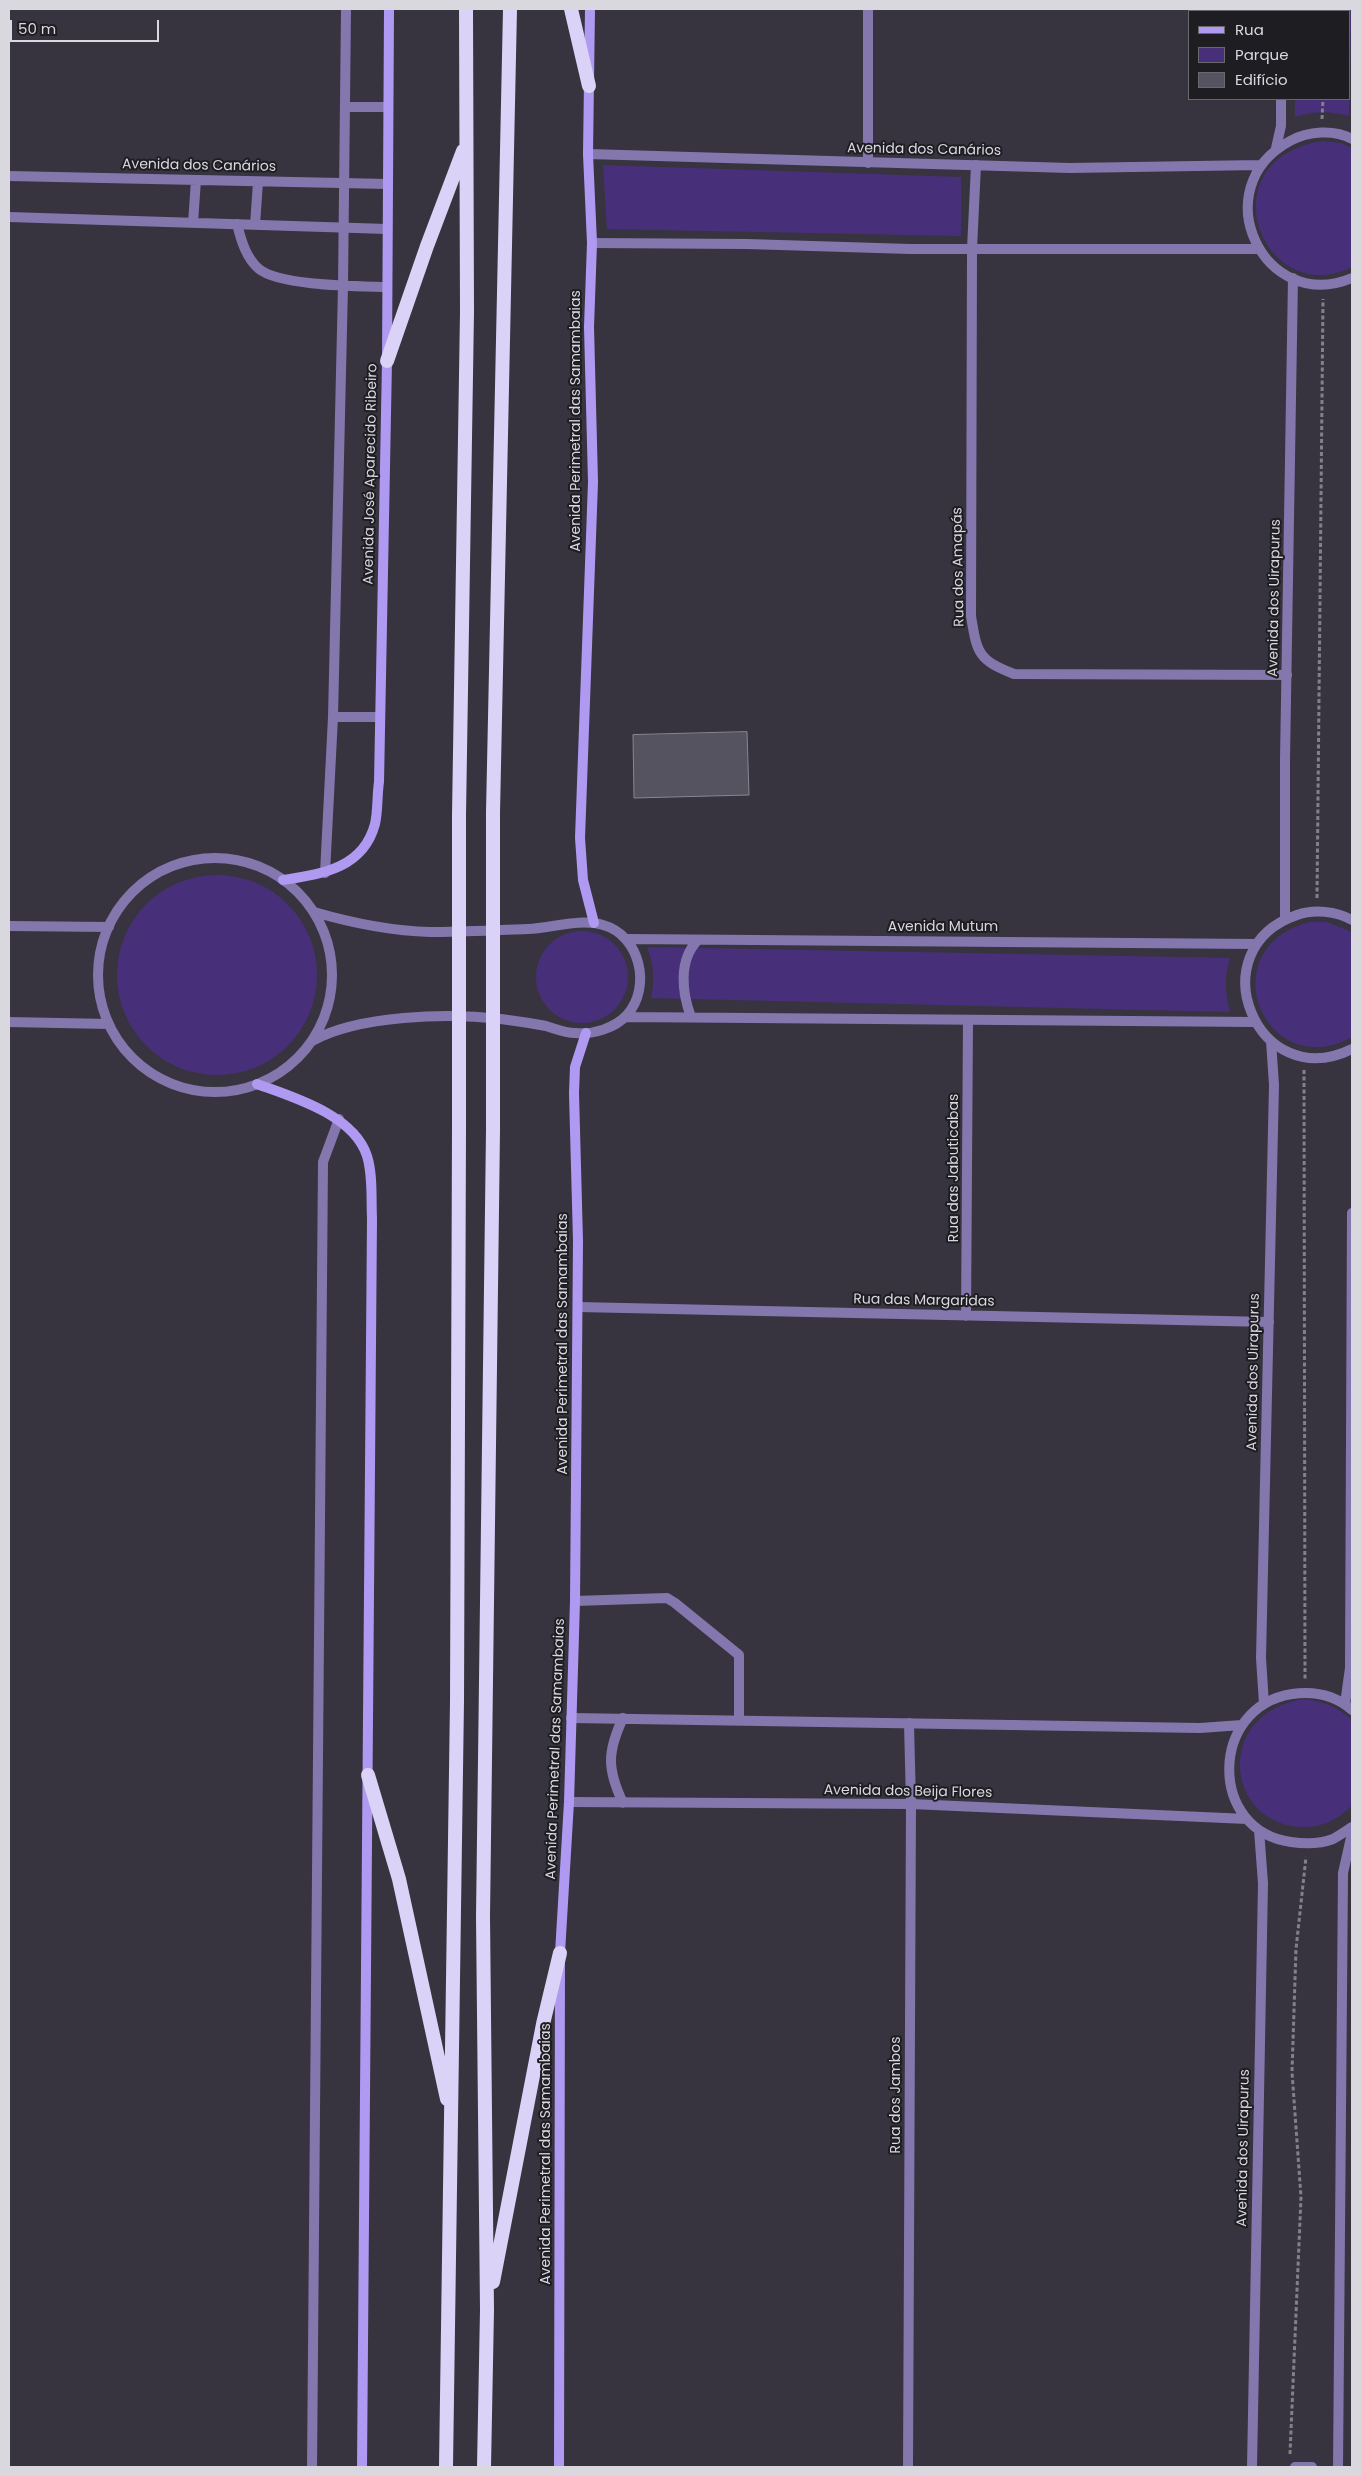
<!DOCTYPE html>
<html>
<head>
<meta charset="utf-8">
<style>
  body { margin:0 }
  #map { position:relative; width:1361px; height:2476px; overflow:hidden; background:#373440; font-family:Poppins,sans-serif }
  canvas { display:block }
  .frame { position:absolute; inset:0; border:10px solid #d9d8df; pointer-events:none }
  .legend { position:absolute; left:1188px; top:10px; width:162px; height:90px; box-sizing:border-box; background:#1e1d22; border:1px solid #69686e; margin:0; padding:6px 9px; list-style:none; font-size:15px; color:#d9d8df }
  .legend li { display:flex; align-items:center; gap:10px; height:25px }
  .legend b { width:25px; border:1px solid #69686e }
  .scale { position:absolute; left:10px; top:20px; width:149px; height:22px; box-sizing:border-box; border:2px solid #d9d8df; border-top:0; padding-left:6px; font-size:15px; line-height:18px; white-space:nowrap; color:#d9d8df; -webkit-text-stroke:4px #1e1d22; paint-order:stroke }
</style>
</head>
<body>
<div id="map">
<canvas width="1361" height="2476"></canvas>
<div class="frame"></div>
<ul class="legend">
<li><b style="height:6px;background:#b09af1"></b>Rua</li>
<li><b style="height:14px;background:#482f7a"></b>Parque</li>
<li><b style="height:14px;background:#55535f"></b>Edifício</li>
</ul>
<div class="scale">50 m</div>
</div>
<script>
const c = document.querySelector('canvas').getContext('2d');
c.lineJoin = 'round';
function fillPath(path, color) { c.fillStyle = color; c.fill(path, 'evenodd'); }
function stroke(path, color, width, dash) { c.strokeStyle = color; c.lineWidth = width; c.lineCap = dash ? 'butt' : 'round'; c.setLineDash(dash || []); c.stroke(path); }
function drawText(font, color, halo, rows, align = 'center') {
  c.font = font + ' Poppins,sans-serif'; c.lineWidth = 4; c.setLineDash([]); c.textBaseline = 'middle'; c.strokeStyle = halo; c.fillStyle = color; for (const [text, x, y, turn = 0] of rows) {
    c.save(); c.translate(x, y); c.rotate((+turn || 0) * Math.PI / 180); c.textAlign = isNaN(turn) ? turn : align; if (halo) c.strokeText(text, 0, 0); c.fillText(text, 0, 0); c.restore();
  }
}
fillPath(new Path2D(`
  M1297 9H1351L1350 76V11H1297Z
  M1295 99H1349V116C1329 111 1315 111 1295 117Z
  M1322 141 1341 143 1352 148V267C1263 311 1204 160 1322 141Z
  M603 165 961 177V236L607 229Z
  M117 975a100 100 0 1 1 200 0a100 100 0 1 1-200 0Z
  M1310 922H1327L1352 932V1037C1265 1085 1208 948 1310 922Z
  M536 977a46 46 0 1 1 92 0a46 46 0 1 1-92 0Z
  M647 947 1230 958C1224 978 1225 992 1230 1012L651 998C655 979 654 966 647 947Z
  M1305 1699C1324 1702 1338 1707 1352 1720V1805C1340 1818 1324 1827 1305 1827 1225 1827 1212 1712 1305 1699Z`), '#482f7a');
const building = new Path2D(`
  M747 732 749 795 634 798 633 735Z`);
fillPath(building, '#55535f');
stroke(building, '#898694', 1);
stroke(new Path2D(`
  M1327 11V9
  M1322 119 1323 99
  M1317 898 1323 299
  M1304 1070 1305 1679
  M1290 2454 1301 2197 1292 2072 1296 1949 1306 1857`), '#83808a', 3, [4, 2.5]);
stroke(new Path2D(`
  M345 107H388
  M237 224C241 240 246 258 259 269 280 286 358 286 386 287
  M333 717H380
  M325 873 333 717 343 286 346 9
  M575 1601 667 1598 675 1603 739 1655V1720`), '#8477ae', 10);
stroke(new Path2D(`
  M868 163V9
  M976 165 972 249 971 616C977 653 978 660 1014 674L1287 675
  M578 1307 1269 1322
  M966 1316 968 1020
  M312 2467 323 1162 339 1119
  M908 2467 911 1804 909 1723`), '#8477ae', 10);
stroke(new Path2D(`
  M1282 11V9
  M1352 139C1334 129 1308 131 1290 141 1203 188 1264 315 1352 278
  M1276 148 1281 126V99
  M588 154 1070 168 1260 165
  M9 176 388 184
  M9 217 387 229
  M193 223 196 180
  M255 225 258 182
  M592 243 747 244 910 249H1258
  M98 975a117 117 0 1 1 234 0a117 117 0 1 1-234 0Z
  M1285 919V759L1293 278
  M1352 920C1336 911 1314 909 1297 915 1197 949 1257 1096 1352 1049
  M9 926 109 927
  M628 939 1257 944
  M626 1017 1254 1022
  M691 1017C682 993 678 960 698 940
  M9 1022 109 1024
  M312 1041C359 1015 447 1013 501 1019 516 1021 531 1023 546 1026 556 1029 565 1033 575 1033 593 1035 615 1028 627 1015 652 987 640 935 603 925 581 918 551 928 528 929 496 930 462 932 430 932 391 931 352 923 314 912
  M1264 1704 1261 1658 1274 1085 1271 1041
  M1345 1704 1350 1668 1352 1213
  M1352 1710C1335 1695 1313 1691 1292 1694 1209 1707 1208 1831 1291 1842 1305 1844 1320 1844 1333 1839 1339 1836 1346 1831 1352 1827
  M571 1718 1200 1728 1242 1725
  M569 1802 911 1804 1247 1819
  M623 1803C607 1769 607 1752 623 1718
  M1252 2467 1263 1883 1259 1830
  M1295 2467H1312
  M1338 2467 1343 1873 1352 1833`), '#8477ae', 10);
stroke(new Path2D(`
  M590 9 588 154 592 243 589 327 593 482 580 838 583 880 594 923
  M283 880C321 874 363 869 375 824 378 811 377 795 379 782L387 361 389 9
  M257 1084C293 1097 354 1115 367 1156 373 1175 371 1198 372 1218L362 2467
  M559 2467 560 1953 569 1802 575 1601 578 1241 574 1093 575 1067 586 1033`), '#b09af1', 10);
stroke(new Path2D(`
  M571 9 589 86
  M387 361 427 246 463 151
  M493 812 510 9
  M459 815 467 312 466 9
  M368 1775 399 1879 447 2099
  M493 2282 543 2024 560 1953
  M446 2467 457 1701 459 1128
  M484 2467 487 2310 483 1916 493 1130`), '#dbd3f7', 14);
stroke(new Path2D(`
  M493 812V1130
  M459 1128V815`), '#dbd3f7', 14);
drawText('14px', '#d9d8df', '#1e1d22', [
  ["Avenida dos Canários",924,150,1],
  ["Avenida dos Canários",199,166,1],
  ["Avenida Perimetral das Samambaias",576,421,-90],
  ["Avenida José Aparecido Ribeiro",371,474,-89],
  ["Rua dos Amapás",959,567,-91],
  ["Avenida dos Uirapurus",1275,598,-89],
  ["Avenida Mutum",943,927],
  ["Rua das Jabuticabas",954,1168,-90],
  ["Rua das Margaridas",924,1301,1],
  ["Avenida Perimetral das Samambaias",563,1344,-90],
  ["Avenida dos Uirapurus",1254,1372,-89],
  ["Avenida Perimetral das Samambaias",556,1749,-88],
  ["Avenida dos Beija Flores",908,1792,1],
  ["Rua dos Jambos",896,2095,-90],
  ["Avenida dos Uirapurus",1244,2148,-89],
  ["Avenida Perimetral das Samambaias",546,2154,-90]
]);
</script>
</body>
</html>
